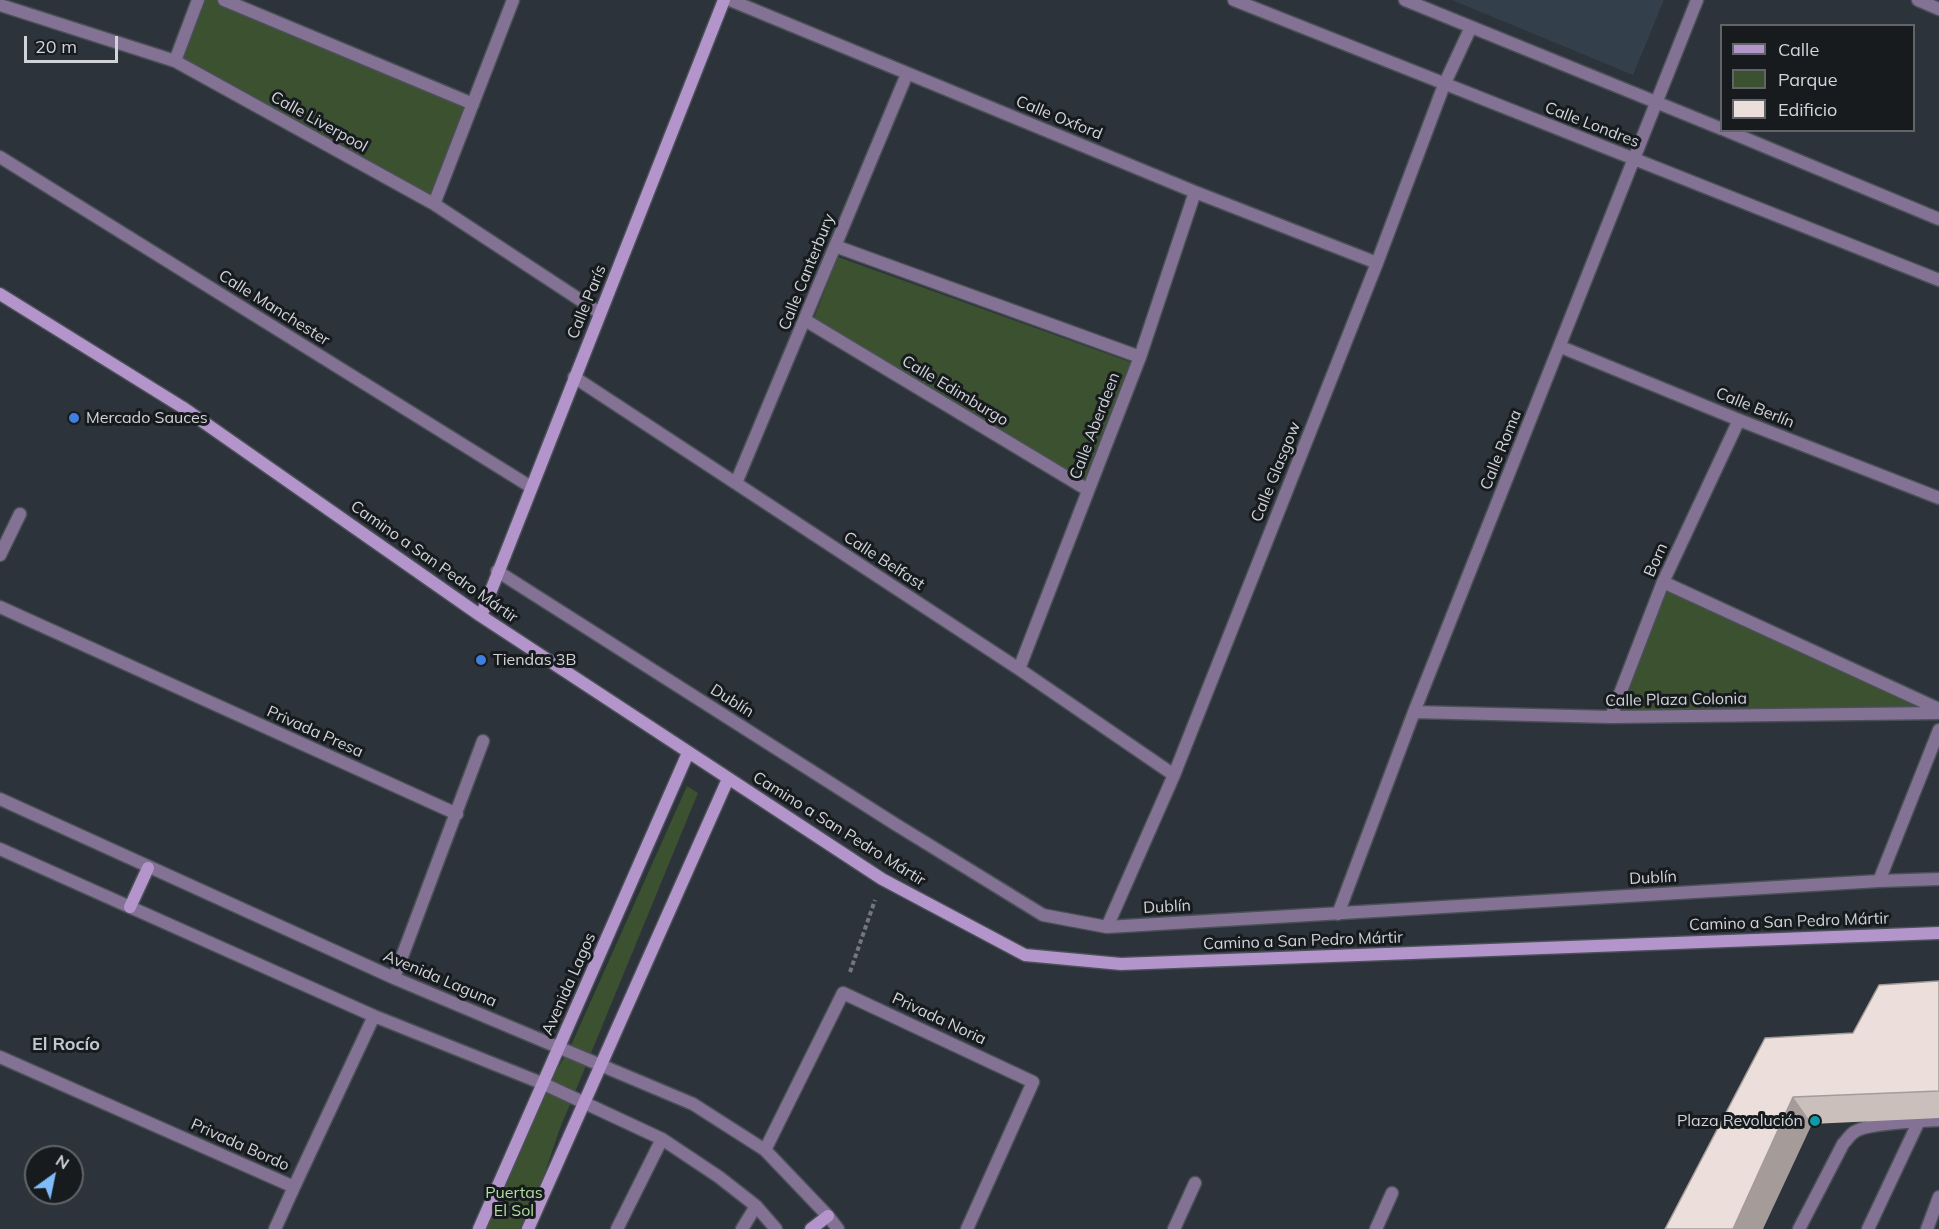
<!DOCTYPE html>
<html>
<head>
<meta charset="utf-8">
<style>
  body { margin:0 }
  #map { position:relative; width:1939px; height:1229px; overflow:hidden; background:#2c333a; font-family:Mulish,sans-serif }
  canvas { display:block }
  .legend { position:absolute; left:1720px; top:24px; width:195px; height:108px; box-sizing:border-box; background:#171b1e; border:2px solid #616569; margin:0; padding:8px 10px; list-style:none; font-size:18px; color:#d0d4d9 }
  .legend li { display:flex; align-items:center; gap:12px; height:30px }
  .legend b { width:30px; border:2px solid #616569 }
  .north { position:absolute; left:24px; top:1145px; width:60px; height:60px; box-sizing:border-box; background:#171b1e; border:2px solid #616569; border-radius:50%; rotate:33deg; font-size:16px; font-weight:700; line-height:24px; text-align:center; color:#d0d4d9 }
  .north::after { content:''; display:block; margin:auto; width:21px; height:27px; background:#7fbdfa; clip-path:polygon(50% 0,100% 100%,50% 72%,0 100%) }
  .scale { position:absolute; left:24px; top:36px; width:94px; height:27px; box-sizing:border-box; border:3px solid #d0d4d9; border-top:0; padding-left:8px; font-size:18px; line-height:21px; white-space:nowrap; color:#d0d4d9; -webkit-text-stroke:4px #171b1e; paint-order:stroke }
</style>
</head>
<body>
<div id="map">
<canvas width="1939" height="1229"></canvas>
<ul class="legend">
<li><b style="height:8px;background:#b394cb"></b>Calle</li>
<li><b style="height:16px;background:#3b5130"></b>Parque</li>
<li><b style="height:16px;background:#ecdedb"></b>Edificio</li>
</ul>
<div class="north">N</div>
<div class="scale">20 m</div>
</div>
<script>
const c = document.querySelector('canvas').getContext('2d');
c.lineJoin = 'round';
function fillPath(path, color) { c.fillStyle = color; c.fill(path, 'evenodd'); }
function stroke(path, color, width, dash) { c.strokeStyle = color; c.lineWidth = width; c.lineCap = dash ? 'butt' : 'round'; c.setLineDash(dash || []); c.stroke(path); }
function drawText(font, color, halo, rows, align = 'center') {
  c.font = font + ' Mulish,sans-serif'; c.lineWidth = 6; c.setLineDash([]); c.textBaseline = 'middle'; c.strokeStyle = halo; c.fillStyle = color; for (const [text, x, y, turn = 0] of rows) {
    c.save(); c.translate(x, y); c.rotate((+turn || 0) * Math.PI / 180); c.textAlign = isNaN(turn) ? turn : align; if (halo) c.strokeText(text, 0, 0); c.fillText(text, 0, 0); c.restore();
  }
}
fillPath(new Path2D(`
  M1452 0H1664L1633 75Z`), '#333f4a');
fillPath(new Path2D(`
  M198 0H224L473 104 434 204 175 61Z
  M838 257 1133 363 1085 482 814 318Z
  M1663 582 1939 709 1611 717Z
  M687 786 698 793 559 1131 526 1229H480L531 1112 569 1050Z`), '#3b5130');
const lane = new Path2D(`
  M1799 1229 1843 1144C1846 1141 1849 1136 1853 1133 1864 1123 1922 1121 1939 1120
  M1868 1229 1919 1121
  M1927 1229 1939 1197`);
const street = new Path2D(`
  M224 0 473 104
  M730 0 1195 192 1377 263
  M1234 0 1939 280
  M1405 0 1722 129
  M1918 0 1939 9
  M0 5 175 61 434 204 600 313
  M175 61 198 0
  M1725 130 1939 219
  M0 157 531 487
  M434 204 513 0
  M835 246 1140 357
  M805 320 1088 490
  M1561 347 1739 420 1939 498
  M574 377 1019 669 1174 775
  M736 483 907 74
  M0 555 20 514
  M497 571 895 824 1043 915 1107 927 1879 881 1939 879
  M1663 582 1939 709
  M0 607 457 814
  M1019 669 1140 357 1195 192
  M1414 712 1611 717 1939 713
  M1611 717 1663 582 1739 420
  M0 799 394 978 693 1104 765 1150 828 1216 838 1229
  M0 849 374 1016 544 1084 662 1139 719 1177 756 1206 776 1229
  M1879 881 1939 730
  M1338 914 1414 712 1697 0
  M1107 927 1174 775 1377 263 1444 85 1471 27
  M394 978 483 741
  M0 1057 294 1187 374 1016
  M765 1150 843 993 1033 1082 967 1229
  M275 1229 294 1187
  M617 1229 662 1139
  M742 1229 756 1206
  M1174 1229 1195 1183
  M1376 1229 1392 1193`);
const secondary = new Path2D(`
  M0 294 182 407 481 616 882 879 1025 955 1121 964 1939 933
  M481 616 724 0
  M130 907 148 868
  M479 1229 688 753
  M528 1229 728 779
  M811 1229 828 1216`);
stroke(lane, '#4a5057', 15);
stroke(street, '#4a5057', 15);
stroke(secondary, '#4a5057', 15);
stroke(new Path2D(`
  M850 972 875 900`), '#73787f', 4, [4.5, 3]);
stroke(lane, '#847294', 12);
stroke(street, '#847294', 12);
stroke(secondary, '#b394cb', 12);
fillPath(new Path2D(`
  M1939 981V1118L1812 1124 1665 1229 1853 1033Z`), '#cbbfbc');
fillPath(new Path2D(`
  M1793 1097 1812 1124 1763 1229H1733Z`), '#a59b99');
const building = new Path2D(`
  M1939 981V1091L1793 1097 1733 1229H1665L1765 1038 1853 1033 1879 985Z`);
fillPath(building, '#ecdedb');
stroke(building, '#a59b99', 1.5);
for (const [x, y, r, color] of [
  [74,418,6,"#3f7fe0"],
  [481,660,6,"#3f7fe0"],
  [1815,1121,6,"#0f9aa8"]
]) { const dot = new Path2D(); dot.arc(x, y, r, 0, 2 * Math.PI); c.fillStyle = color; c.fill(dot); stroke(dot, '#171b1e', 2); }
drawText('16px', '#d0d4d9', '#171b1e', [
  ["Calle Oxford",1059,118,22],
  ["Calle Liverpool",319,122,29],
  ["Calle Londres",1592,125,21],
  ["Calle Canterbury",807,272,-68],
  ["Calle París",587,302,-68],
  ["Calle Manchester",274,308,32],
  ["Calle Edimburgo",955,391,31],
  ["Calle Berlín",1755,408,22],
  ["Calle Aberdeen",1095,426,-69],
  ["Calle Roma",1501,450,-68],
  ["Calle Glasgow",1276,472,-68],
  ["Born",1656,560,-66],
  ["Calle Belfast",884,561,33],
  ["Camino a San Pedro Mártir",434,562,35],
  ["Calle Plaza Colonia",1676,700,-1],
  ["Dublín",732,701,32],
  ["Privada Presa",315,732,24],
  ["Camino a San Pedro Mártir",839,829,32],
  ["Dublín",1653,878,-3],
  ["Dublín",1167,907,-3],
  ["Camino a San Pedro Mártir",1789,922,-2],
  ["Camino a San Pedro Mártir",1303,941,-2],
  ["Avenida Laguna",440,979,23],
  ["Avenida Lagos",569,984,-66],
  ["Privada Noria",939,1019,25],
  ["Privada Bordo",240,1145,24]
]);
drawText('16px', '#d0d4d9', '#171b1e', [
  ["Mercado Sauces",86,418],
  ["Tiendas 3B",493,660],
  ["Plaza Revolución",1803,1121,"right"]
], 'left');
drawText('16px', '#b3dd9f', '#171b1e', [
  ["Puertas",514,1193],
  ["El Sol",514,1211]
]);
drawText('bold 18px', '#c0c9d2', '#171b1e', [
  ["El Rocío",66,1045]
]);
</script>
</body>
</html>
